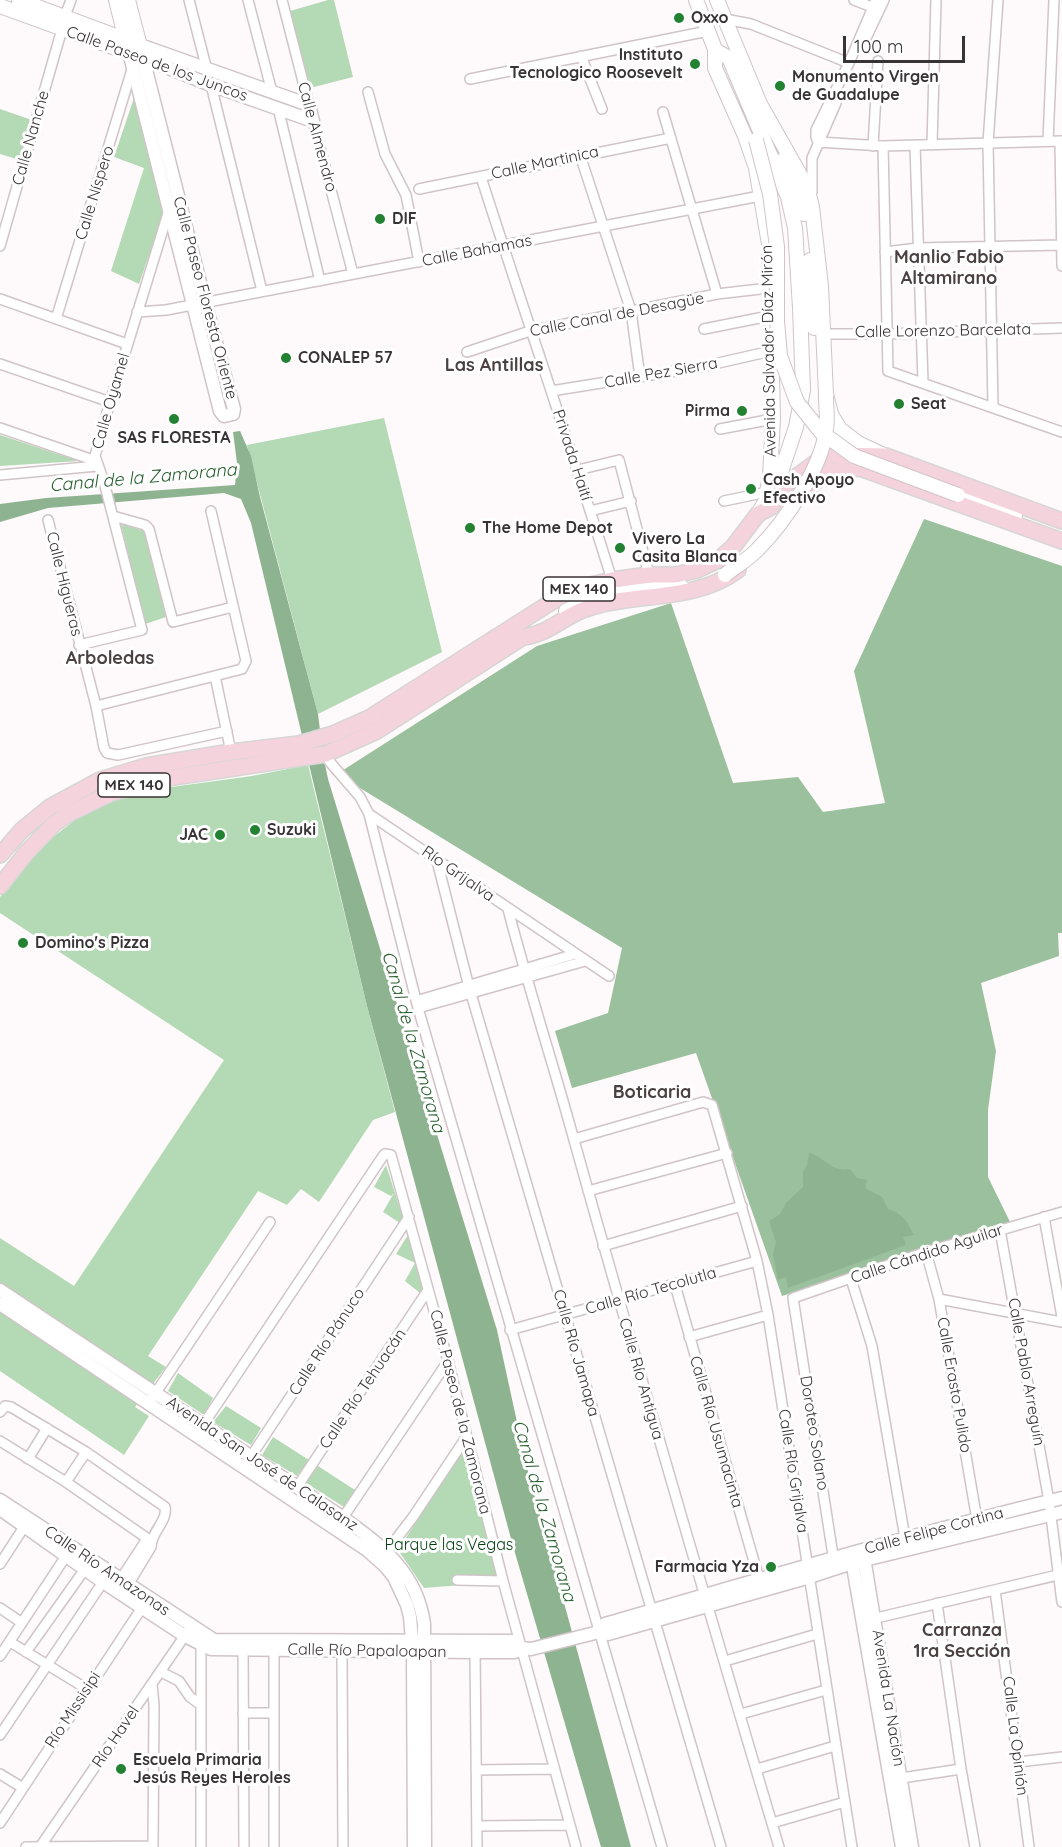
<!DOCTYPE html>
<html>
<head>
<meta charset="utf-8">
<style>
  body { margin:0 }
  #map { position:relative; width:1062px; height:1847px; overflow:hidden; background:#fef9fa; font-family:Quicksand,sans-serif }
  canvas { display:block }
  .scale { position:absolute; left:843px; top:36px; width:122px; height:27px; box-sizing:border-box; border:3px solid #383334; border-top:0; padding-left:8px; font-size:18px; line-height:21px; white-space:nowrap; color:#383334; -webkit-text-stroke:4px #fff; paint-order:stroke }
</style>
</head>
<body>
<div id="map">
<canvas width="1062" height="1847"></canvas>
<div class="scale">100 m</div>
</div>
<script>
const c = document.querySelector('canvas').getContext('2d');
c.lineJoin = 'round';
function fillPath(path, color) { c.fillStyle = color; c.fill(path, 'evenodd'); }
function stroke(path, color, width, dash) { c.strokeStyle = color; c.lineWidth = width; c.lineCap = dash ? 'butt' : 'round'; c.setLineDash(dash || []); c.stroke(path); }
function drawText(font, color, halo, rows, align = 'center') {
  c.font = font + ' Quicksand,sans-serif'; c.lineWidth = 6; c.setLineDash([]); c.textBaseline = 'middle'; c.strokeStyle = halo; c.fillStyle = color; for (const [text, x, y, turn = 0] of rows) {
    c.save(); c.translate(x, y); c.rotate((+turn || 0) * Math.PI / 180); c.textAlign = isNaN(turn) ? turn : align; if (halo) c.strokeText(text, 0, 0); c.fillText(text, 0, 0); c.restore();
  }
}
fillPath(new Path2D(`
  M328 0H334L353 77 310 88 290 11Z
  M136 92 165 209 139 284 111 271 144 168 114 157Z
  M0 109 32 120 20 160 0 154Z
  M384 418 442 652 318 714 247 445Z
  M0 435 79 461 0 466Z
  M121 524 148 532 166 617 145 624Z
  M308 765 367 1006 395 1112 373 1120 319 1202 301 1189 287 1205 258 1191 148 1356 166 1367 135 1407 149 1416 124 1455 0 1371V1238L74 1286 224 1060 0 913V897L39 848 80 816 135 792 252 776Z
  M386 1165 403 1218 400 1223 383 1212 394 1193 391 1196 374 1187Z
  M408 1235 424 1288 420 1293 405 1281 415 1263 396 1254Z
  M178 1373 213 1398 204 1415 168 1391Z
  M226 1406 261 1428 251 1445 213 1422Z
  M273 1437 309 1460 297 1476 262 1455Z
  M465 1446 501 1582 424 1588 398 1550Z
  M318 1466 355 1490 344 1507 306 1483Z`), '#b4d9b5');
fillPath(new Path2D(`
  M924 519 1062 566V933H1058L1059 956 981 983 996 1051 988 1110V1177L1012 1226 782 1296 696 1053 572 1088 555 1031 608 1013 622 948 337 774 537 646 671 603 733 783 798 777 823 812 885 803 854 671Z`), '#9bc09d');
fillPath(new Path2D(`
  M240 431 251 456 260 497 318 714 323 755 328 779 497 1330 527 1468 631 1847H601L513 1546 367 1006 251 523 241 499 224 493 48 508 0 522V504L46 498 235 485 237 463 233 432Z
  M809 1153C826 1157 829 1172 850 1169L857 1178 867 1180 865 1188 882 1197 888 1209C903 1214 907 1221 914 1235L903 1237 906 1245 788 1288 786 1277 778 1280 773 1254 776 1242 769 1221 780 1214 786 1203 803 1187V1172L807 1165Z`), '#8eb390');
const minor = new Path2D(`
  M189 0 207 70
  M248 0 272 92
  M282 0 309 105
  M854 0 877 9
  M876 0 849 63 816 130V137L818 142 883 146 1062 141
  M65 16 71 0
  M725 19 751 24 849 63
  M867 36 884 0
  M581 56 602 109
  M470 79 708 31
  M211 85 262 291
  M368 92 385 154 406 195 419 262
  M278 108 320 281
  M663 112 717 294
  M313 121 353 274
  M1048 141 1054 0
  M1060 141 1062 266
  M932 145 936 0
  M873 146 878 61
  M883 146 888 371 1062 432
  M915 146 923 382
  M580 155 631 311 640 377
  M481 177C524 311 570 445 612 580
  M419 189 671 138
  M812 192V158L836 103
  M0 246 62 29
  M885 252 918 248 1062 245
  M0 299 127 344
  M137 312 166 310 760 196
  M56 319 133 66
  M704 329 769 316
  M823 334H886L1062 328
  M467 352 530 331 717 294 769 288
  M0 364 110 402
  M551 391 701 367 771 351
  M993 407 988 143 998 0
  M0 428 96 461
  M720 429 773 419
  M578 470 619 460 649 575
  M0 475 97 466
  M724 501 767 492
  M590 511 631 501
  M113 516 145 525 149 529 173 622 233 607
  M48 520 96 706 104 748 107 753 118 755 227 731
  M79 645 142 630 104 482 95 456 110 402 169 210
  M215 676 231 752
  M96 706 242 669 246 661 211 511
  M326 754 329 761 360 797 369 814 609 976
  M369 814 418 1008 662 1847
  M436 857 469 987 721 1847
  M508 909C528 987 553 1063 574 1140 640 1376 709 1612 779 1847
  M416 1001 575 954
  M418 1008 585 961
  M574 1139 703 1102 712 1105 757 1261 768 1315 852 1847
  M588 1191 727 1153
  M1044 1217 1062 1317
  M1000 1230 1049 1501 1062 1602
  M603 1246 742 1206
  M926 1252 939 1299 977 1520
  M851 1279 872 1346 905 1538
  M675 1285 759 1579
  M939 1299 1062 1322
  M510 1330 757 1261
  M689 1337 768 1315
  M153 1397 270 1222
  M0 1412 5 1406 11 1407 86 1452 165 1507C168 1521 151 1532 151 1547L128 1585
  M203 1425 383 1156 385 1154 391 1155 448 1361 503 1581 576 1847
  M0 1441 66 1482 151 1541
  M28 1459 47 1428
  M244 1467 409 1217
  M66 1482 86 1452
  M297 1487 428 1290
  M336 1528 448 1361
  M387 1551 413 1517 467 1436
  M834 1562 793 1298 926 1252 1062 1212
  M0 1564 24 1527
  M120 1580 145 1542 151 1541
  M457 1580 503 1581
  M995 1590 1029 1847
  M937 1603 961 1769 975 1847
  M0 1608 22 1623
  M868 1620 1062 1574
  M10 1642 87 1689
  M243 1643 244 1847
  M342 1651 343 1847
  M26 1652 85 1569
  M475 1652 477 1847
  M0 1656 66 1556
  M725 1661 817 1634
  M161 1672 179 1681 190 1697 201 1705
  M152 1684 154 1705 153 1847
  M243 1713H274
  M741 1714 826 1690
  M0 1735 103 1582
  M1018 1762 1062 1757
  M757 1769 835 1746
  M476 1770 554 1769
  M0 1774 23 1788
  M895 1779 961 1769
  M0 1823 145 1603
  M772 1823 845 1802
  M477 1826 569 1825
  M26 1847 153 1846
  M40 1847 188 1631
  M201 1847V1645
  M274 1847V1644`);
const tertiary = new Path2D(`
  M140 45 309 105 313 121
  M129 52 220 411 224 416 233 414 234 409 205 302 143 58
  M143 58 211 85 313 121
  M0 1290 342 1517C382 1546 417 1572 424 1624L425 1847
  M0 1304 367 1550 385 1566 394 1577 407 1605 410 1617 413 1652 414 1847
  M0 1500 214 1640 514 1641 521 1648 531 1649 599 1632 608 1634 803 1579 852 1563 1062 1512
  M0 1509 103 1582 185 1636 211 1649 475 1652H515L521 1648
  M863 1552 912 1847
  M851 1555 902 1847
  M599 1632 605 1624C757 1580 908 1535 1062 1498`);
const secondary = new Path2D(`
  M19 0 140 45
  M116 0 127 44
  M128 0 141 50
  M696 0 718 57
  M717 0 760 104 807 187 812 207 821 286 826 394 831 414 840 429 858 443 886 456
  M0 6 143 58
  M715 50 729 58 788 197 795 228 800 308 803 390 796 427 779 478 758 514
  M715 50V68L745 136 756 168 769 244 773 419 770 476 767 492
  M783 160 801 202 804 214
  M810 260 814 328
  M958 495 1015 516
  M566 611C603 592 640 591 681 586`);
const primary = new Path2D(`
  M803 496C821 472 831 469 860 468L1062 541
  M0 855 22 830 50 807 100 780 146 766 231 752 299 744 333 734 369 718 561 596 587 586 612 580 649 575H676L697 570 718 560 733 547 758 514 771 507 785 485 818 461 834 455 886 456 1062 521
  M0 886 26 853 54 824 68 814 111 793 161 779 326 754 377 731 523 637C544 635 559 621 578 612 629 590 691 605 738 570`);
stroke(minor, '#d0c4c7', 12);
stroke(tertiary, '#d0c4c7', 15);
stroke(secondary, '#d0c4c7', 16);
stroke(primary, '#d7d6d6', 18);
stroke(minor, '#fff', 9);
stroke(tertiary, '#fff', 12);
stroke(secondary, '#fff', 14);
stroke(primary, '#f5d3dc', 15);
const secondaryBridge = new Path2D(`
  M756 140 770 194 777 247V321L780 356 797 402 821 432 854 456 958 495
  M725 575C736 566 749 559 758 549 784 523 823 466 826 429 828 418 826 407 826 396`);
stroke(secondaryBridge, '#d0c4c7', 16, []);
stroke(secondaryBridge, '#fff', 14);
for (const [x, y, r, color] of [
  [679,18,6,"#238132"],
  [695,64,6,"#238132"],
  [780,86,6,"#238132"],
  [380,219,6,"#238132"],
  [286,358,6,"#238132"],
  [899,404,6,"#238132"],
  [742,411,6,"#238132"],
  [174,419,6,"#238132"],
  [751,489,6,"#238132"],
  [470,528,6,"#238132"],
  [620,548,6,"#238132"],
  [255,830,6,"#238132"],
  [220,835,6,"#238132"],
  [23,943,6,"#238132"],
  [771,1567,6,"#238132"],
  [121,1769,6,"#238132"]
]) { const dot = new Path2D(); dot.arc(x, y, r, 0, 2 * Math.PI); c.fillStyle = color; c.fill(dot); stroke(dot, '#fff', 2); }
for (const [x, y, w] of [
  [579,589,72],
  [134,785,72]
]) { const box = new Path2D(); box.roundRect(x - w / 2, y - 12, w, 24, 4.5); c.fillStyle = '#fff'; c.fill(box); stroke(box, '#383334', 1.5); }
drawText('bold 15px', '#383334', null, [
  ["MEX 140",579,589],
  ["MEX 140",134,785]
]);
drawText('bold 16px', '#383334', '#fff', [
  ["Oxxo",691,18],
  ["Instituto",683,55,"right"],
  ["Tecnologico Roosevelt",683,73,"right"],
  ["Monumento Virgen",792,77],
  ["de Guadalupe",792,95],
  ["DIF",392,219],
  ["CONALEP 57",298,358],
  ["Seat",911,404],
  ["Pirma",730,411,"right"],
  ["SAS FLORESTA",174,438,"center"],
  ["Cash Apoyo",763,480],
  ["Efectivo",763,498],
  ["The Home Depot",482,528],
  ["Vivero La",632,539],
  ["Casita Blanca",632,557],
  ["Suzuki",267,830],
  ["JAC",208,835,"right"],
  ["Domino's Pizza",35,943],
  ["Farmacia Yza",759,1567,"right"],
  ["Escuela Primaria",133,1760],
  ["Jesús Reyes Heroles",133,1778]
], 'left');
drawText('16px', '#383334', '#fff', [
  ["Calle Paseo de los Juncos",157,64,20],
  ["Calle Almendro",317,137,75],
  ["Calle Nanche",31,138,-74],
  ["Calle Martinica",545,163,-12],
  ["Calle Níspero",95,193,-73],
  ["Calle Bahamas",477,251,-11],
  ["Calle Paseo Floresta Oriente",205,298,75],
  ["Calle Canal de Desagüe",617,315,-11],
  ["Calle Lorenzo Barcelata",943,331,-1],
  ["Avenida Salvador Díaz Mirón",769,351,-91],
  ["Calle Pez Sierra",661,373,-10],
  ["Calle Oyamel",111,401,-74],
  ["Privada Haití",572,455,72],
  ["Calle Higueras",64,584,76],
  ["Río Grijalva",458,874,35],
  ["Calle Cándido Aguilar",927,1254,-18],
  ["Calle Río Tecolutla",651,1291,-16],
  ["Calle Río Pánuco",327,1342,-57],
  ["Calle Río Jamapa",576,1353,74],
  ["Calle Pablo Arreguín",1026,1372,80],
  ["Calle Río Antigua",641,1379,74],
  ["Calle Erasto Pulido",954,1385,80],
  ["Calle Río Tehuacán",363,1389,-56],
  ["Calle Paseo de la Zamorana",460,1412,76],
  ["Calle Río Usumacinta",716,1432,74],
  ["Doroteo Solano",814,1433,81],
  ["Avenida San José de Calasanz",262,1464,34],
  ["Calle Río Grijalva",793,1471,81],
  ["Calle Felipe Cortina",934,1531,-15],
  ["Calle Río Amazonas",107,1571,34],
  ["Calle Río Papaloapan",367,1651,1],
  ["Avenida La Nación",888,1698,81],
  ["Río Missisipi",73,1710,-57],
  ["Calle La Opinión",1015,1736,83],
  ["Río Havel",116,1737,-56]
]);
drawText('16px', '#023d0e', '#fff', [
  ["Parque las Vegas",449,1545]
]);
drawText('bold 18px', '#4b4143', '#fff', [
  ["Manlio Fabio",949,258],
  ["Altamirano",949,279],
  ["Las Antillas",494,366],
  ["Arboledas",110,659],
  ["Boticaria",652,1093],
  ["Carranza",962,1631],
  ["1ra Sección",962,1652]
]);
drawText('italic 18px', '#295e2f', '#fff', [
  ["Canal de la Zamorana",143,478,-5],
  ["Canal de la Zamorana",413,1042,74],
  ["Canal de la Zamorana",544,1511,74]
]);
</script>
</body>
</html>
